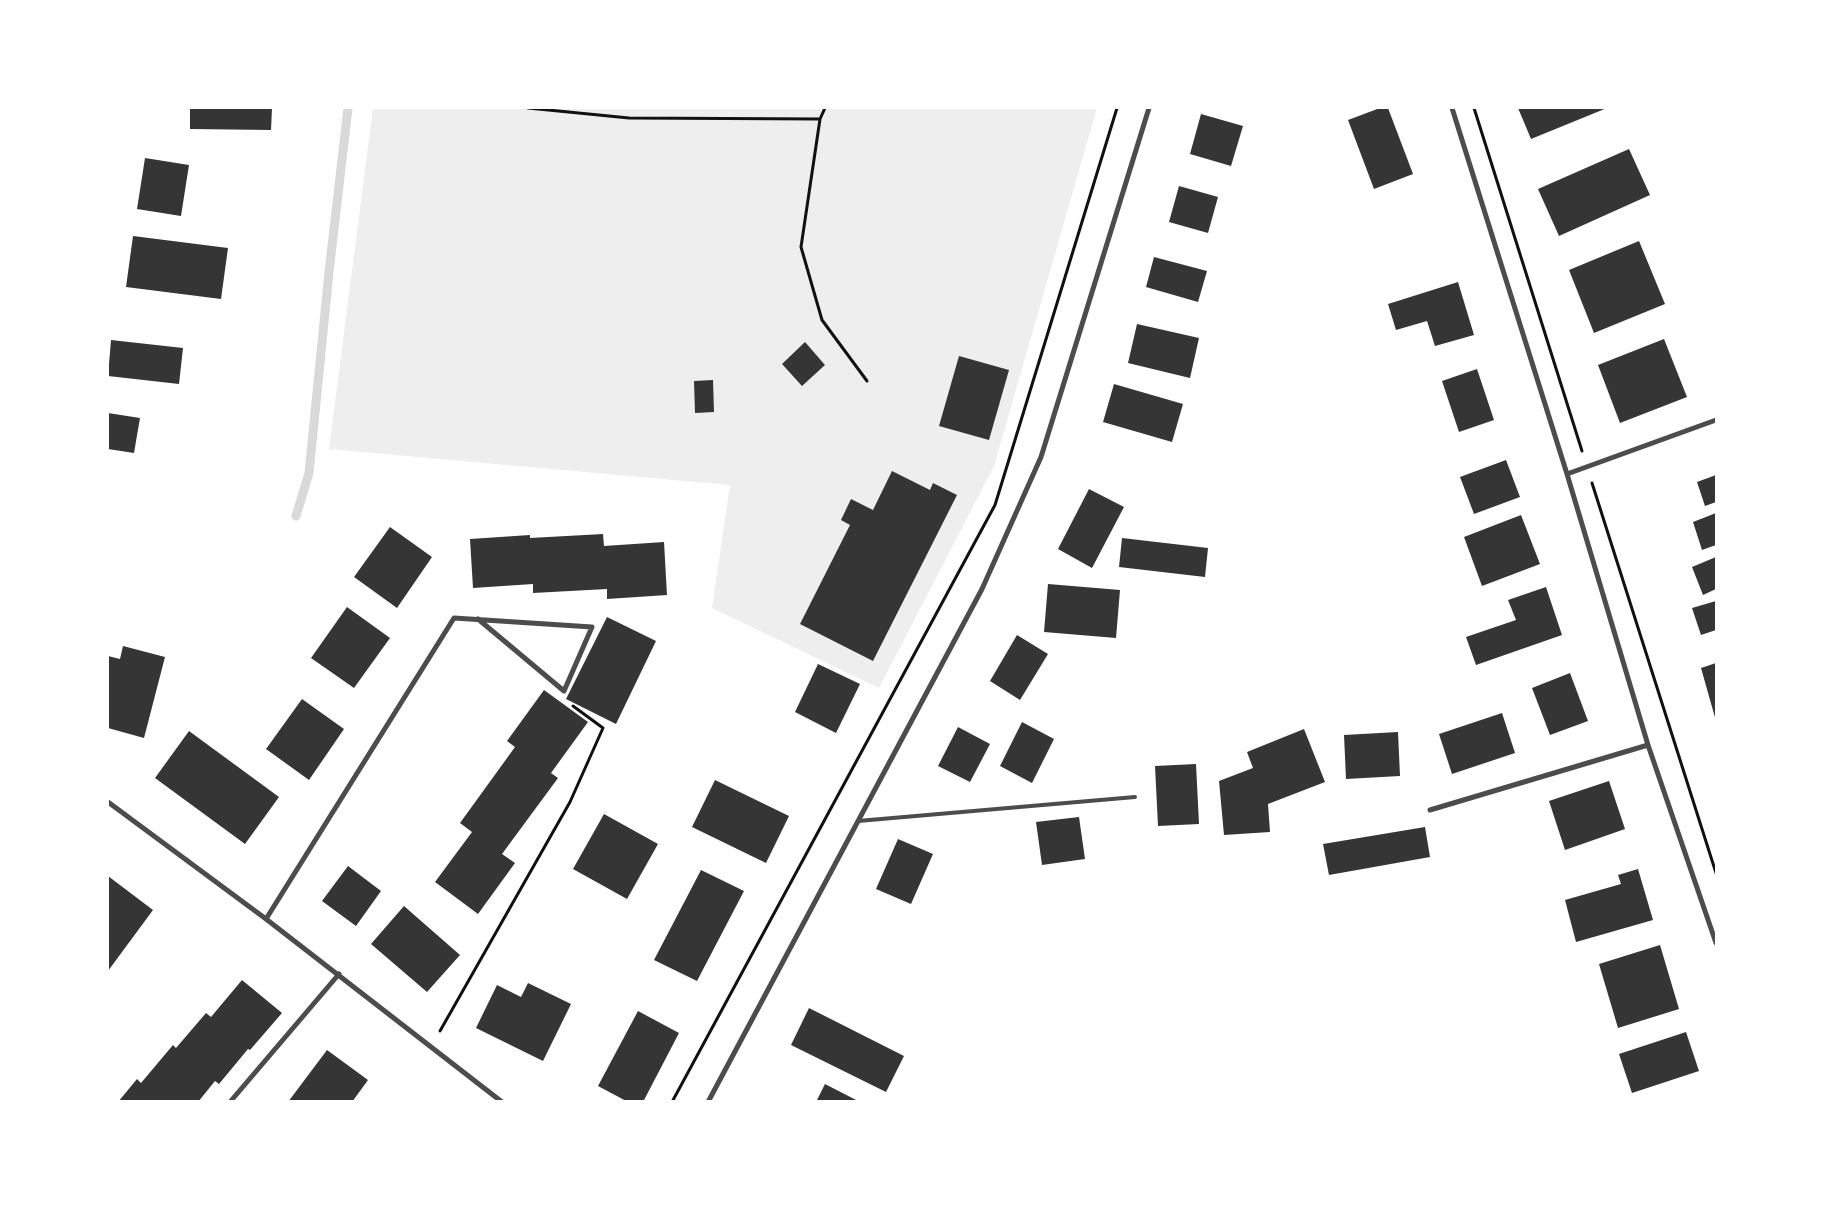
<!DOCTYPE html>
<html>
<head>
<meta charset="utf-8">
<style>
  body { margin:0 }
  #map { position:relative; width:1824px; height:1209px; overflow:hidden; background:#fff; font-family:"Open Sans",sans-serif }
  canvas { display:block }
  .frame { position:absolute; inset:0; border:109px solid #fff; pointer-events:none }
</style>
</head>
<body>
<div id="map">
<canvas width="1824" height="1209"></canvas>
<div class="frame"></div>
</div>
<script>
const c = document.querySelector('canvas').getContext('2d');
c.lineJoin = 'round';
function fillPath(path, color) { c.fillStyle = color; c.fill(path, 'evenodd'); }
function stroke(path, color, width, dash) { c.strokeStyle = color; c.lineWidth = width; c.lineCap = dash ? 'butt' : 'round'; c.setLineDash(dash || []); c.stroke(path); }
fillPath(new Path2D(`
  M373 108H1097L994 466 879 688 712 608 730 485 329 449Z`), '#eee');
stroke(new Path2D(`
  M296 516 309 473 329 272 348 108`), '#d9d9d9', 9);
fillPath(new Path2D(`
  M190 108H272L271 130 190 129Z
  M1380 108H1388L1413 174 1374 189 1348 120Z
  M1518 108H1607L1531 139Z
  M1201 114 1243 126 1231 166 1190 154Z
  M1629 149 1650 195 1559 236 1538 189Z
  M145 158 189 165 181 216 137 209Z
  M1179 186 1218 197 1208 233 1169 222Z
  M133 236 228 248 221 299 126 287Z
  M1639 241 1665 304 1594 333 1569 270Z
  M1154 257 1207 271 1198 302 1146 287Z
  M1458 282 1474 335 1435 346 1427 321 1396 330 1388 304Z
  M1137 324 1199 338 1190 378 1128 363Z
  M1664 339 1687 397 1620 423 1598 365Z
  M111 340 183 348 179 384 108 376Z
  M805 342 825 365 802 386 782 364Z
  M959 356 1009 370 989 440 939 426Z
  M1477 369 1494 420 1459 432 1442 381Z
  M713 380 714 412 695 413 694 381Z
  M1114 384 1183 404 1172 442 1103 422Z
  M108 413 140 418 134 453 108 449Z
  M1506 460 1520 497 1474 514 1460 477Z
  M892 471 930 490 933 483 957 495 873 661 800 624 850 525 841 520 851 499 873 510Z
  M1716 475V502L1705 506 1697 482Z
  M1089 489 1124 507 1092 568 1058 549Z
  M1716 513V545L1702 550 1693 522Z
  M1521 515 1540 564 1482 586 1464 537Z
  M390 527 432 557 397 608 354 577Z
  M603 534 604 546 664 542 667 595 607 599V589L533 593V584L473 588 470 539 530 535V538Z
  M1122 538 1208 548 1205 577 1119 567Z
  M1716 557V589L1703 595 1692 567Z
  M1048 584 1120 590 1116 638 1044 632Z
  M1546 587 1562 635 1476 665 1466 637 1516 620 1508 600Z
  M1716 601V630L1701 635 1692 608Z
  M347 607 390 638 354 688 311 658Z
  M607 617 656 641 616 724 566 699Z
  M1017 635 1048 654 1020 700 990 681Z
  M123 646 165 657 144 738 108 728V656L120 659Z
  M1716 663V721L1701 668Z
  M818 664 860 684 836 733 795 712Z
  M1570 673 1588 721 1550 735 1532 688Z
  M544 690 588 722 551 773 558 778 502 854 515 863 478 914 435 882 472 832 460 823 515 747 507 741Z
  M302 699 344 729 309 780 266 749Z
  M1502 713 1515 753 1452 774 1439 734Z
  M1022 722 1054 739 1032 783 1000 766Z
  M958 727 990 744 970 782 938 766Z
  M1304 729 1325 782 1268 804 1270 832 1224 835 1219 781 1253 768 1247 752Z
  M189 731 279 797 245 844 155 778Z
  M1398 732 1400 776 1346 779 1344 735Z
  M1196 764 1199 824 1158 826 1155 766Z
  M715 780 789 816 766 863 692 827Z
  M1609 781 1625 829 1565 850 1549 801Z
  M604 814 658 844 627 899 573 869Z
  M1079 817 1085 859 1042 865 1036 822Z
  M1425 827 1430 857 1329 875 1323 844Z
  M898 839 933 854 911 904 876 889Z
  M348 866 381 891 356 926 322 901Z
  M1638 869 1653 920 1576 942 1565 900 1621 884 1618 875Z
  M701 870 744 891 697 981 654 960Z
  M108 876 153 910 108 971Z
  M404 906 460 955 427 992 371 944Z
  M1660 945 1679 1009 1618 1028 1599 964Z
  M242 980 282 1013 250 1050 248 1049 219 1084 215 1081 198 1102H118L137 1079 141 1083 173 1045 176 1048 206 1013 211 1017Z
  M528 983 571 1004 543 1061 476 1028 497 985 521 997Z
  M809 1008 904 1056 886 1092 791 1045Z
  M638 1011 679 1033 643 1102H628L598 1086Z
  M1686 1032 1699 1071 1632 1093 1619 1054Z
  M327 1050 368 1080 352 1102H288Z
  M825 1084 860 1102H816Z`), '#353535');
stroke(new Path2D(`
  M528 108 629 118 820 119 825 108
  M1474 108 1582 451
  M820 119 801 247 822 320 867 381
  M1592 483 1716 873
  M440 1031 570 802 603 728 573 706
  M672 1102 995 505 1117 108`), '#111', 3);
stroke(new Path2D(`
  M858 821 1135 797`), '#4c4c4c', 4);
stroke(new Path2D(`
  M1452 108 1567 474 1648 745 1716 943
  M1567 474 1716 420
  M108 802 266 919 502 1102
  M1430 810 1648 745
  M266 919 454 618 592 627 564 691 478 619
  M230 1102 339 974
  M708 1102 982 589 1041 457 1149 108`), '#4c4c4c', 5);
</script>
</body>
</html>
